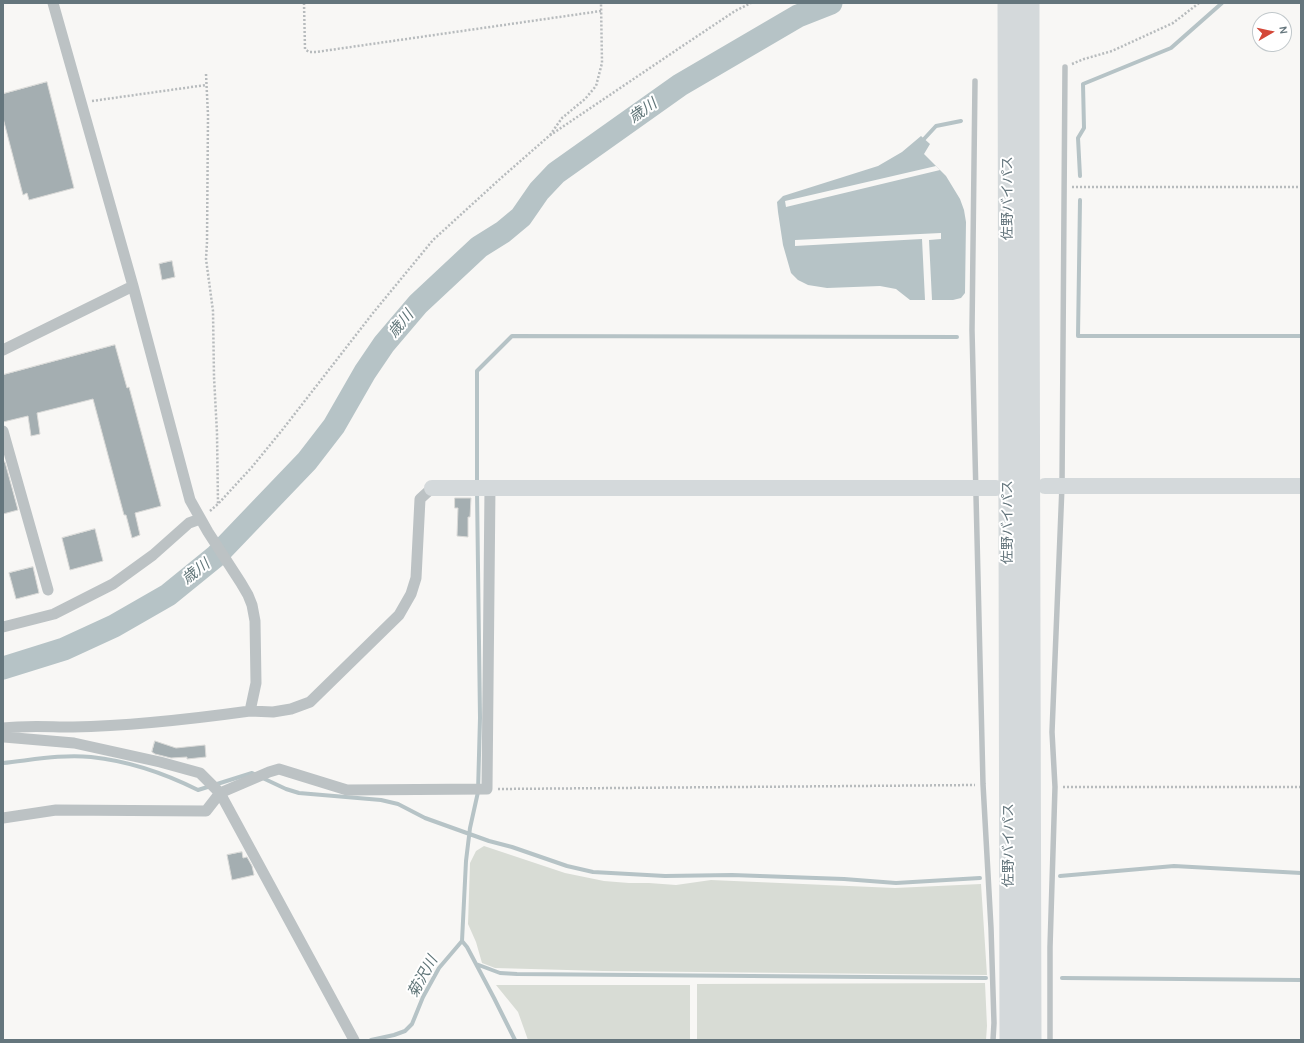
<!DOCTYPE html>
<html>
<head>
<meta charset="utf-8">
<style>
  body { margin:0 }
  #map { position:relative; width:1304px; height:1043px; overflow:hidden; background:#f8f7f5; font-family:Karla,sans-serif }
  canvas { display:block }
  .frame { position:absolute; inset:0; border:4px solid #65767d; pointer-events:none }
  .north { position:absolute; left:1252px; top:12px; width:40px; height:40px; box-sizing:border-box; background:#fff; border:1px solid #c1c8cb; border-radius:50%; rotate:81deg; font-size:11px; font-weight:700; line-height:16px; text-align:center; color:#65767d }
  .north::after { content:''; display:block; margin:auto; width:14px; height:18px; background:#d44839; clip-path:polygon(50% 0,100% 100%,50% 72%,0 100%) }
</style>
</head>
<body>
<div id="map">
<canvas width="1304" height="1043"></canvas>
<div class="frame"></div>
<div class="north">N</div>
</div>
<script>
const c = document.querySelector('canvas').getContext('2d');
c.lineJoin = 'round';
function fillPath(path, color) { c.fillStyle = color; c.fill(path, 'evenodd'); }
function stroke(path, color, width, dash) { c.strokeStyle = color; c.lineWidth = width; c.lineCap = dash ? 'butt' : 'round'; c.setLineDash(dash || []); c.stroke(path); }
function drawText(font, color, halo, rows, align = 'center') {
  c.font = font + ' Karla,"Noto Sans JP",sans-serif'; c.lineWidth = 4; c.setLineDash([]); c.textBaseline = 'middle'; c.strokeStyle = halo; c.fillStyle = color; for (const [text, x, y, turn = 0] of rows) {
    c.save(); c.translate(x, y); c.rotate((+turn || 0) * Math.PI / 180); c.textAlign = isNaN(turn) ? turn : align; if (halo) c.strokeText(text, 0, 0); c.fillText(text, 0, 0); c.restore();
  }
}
fillPath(new Path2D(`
  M484 846 565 873 604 881 629 883H649L676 885 711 880 895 888 981 884 987 975 603 971 495 968 482 963 476 942 468 924 470 863 476 851Z
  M985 983 987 1026 986 1040H697V984Z
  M496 985H690V1040H528L518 1012Z`), '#d8dcd5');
fillPath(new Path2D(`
  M921 136 930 144 924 154 946 176 960 199 964 210 966 222 965 293 961 298 953 300H910L896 289 880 286 827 288 808 285 798 280 791 273 783 245 778 212 777 202 783 196 878 166 902 152Z`), '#b6c3c6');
fillPath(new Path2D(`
  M936 166 940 170 786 207 785 201Z
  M941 233V239L929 240 932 300H925L922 239 795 246V240Z`), '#f8f7f5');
stroke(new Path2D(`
  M924 139 936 126 961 121
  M1080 176 1078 138 1084 128 1083 84 1171 48 1222 3
  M1080 200 1078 336H1301
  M477 484V371L512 336 957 337
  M3 763C32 760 62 754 91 757 129 761 164 773 198 790L252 773 286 789 299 793 381 800 398 804 425 818 489 841 512 847 567 866 593 872 665 876 732 875 844 879 896 883 980 878
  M1060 876 1174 866 1301 873
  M462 941 466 861 470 828 478 792 480 718 477 491
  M476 964 500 973 517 974 986 978
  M1062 978 1301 980
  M371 1040 394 1035 405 1031 412 1024 423 997 439 968 462 941 467 947 494 998 515 1040`), '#b6c3c6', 4);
stroke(new Path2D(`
  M3 668 64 649 114 626 168 595 216 556 307 461 334 426 365 372 384 344 418 304 479 247 503 232 521 217 539 191 556 173 680 85 798 16 831 3`), '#b6c3c6', 23);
const building = new Path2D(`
  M47 82 74 188 29 200 27 193 23 195 3 118V94Z
  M172 261 175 277 162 280 159 264Z
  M115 345 127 388 129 387 161 506 135 513 140 535 132 538 126 515H124L93 399 37 413 40 434 31 436 28 416 3 422V375Z
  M5 462 18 510 3 514V463Z
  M455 498H471L470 517H468V537L457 536 458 508H455Z
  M95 529 103 561 70 570 62 538Z
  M33 567 39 593 16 599 9 573Z
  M155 741 176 748 205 745 206 757 187 759V757L171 758 155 754 152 752Z
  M242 852 243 858 247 857 252 866 254 875 232 880 227 855Z`);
fillPath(building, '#a4aeb1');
stroke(building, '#d9d9d7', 1);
stroke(new Path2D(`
  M304 3 305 49 309 52H316L601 11
  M1072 64 1084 59 1112 51 1173 23 1199 3
  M206 74 208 115 207 242 206 259 213 311 214 377 217 433 218 504
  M92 101 206 85
  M550 135 562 118 585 99 596 86 602 63 601 3
  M1072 187H1301
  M210 511 218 504 252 467 283 429 373 313 433 240 501 178 549 136 681 47 735 11 751 3
  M1063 787H1301
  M498 789 975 785`), '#b7bbbd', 2.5, [2, 2]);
stroke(new Path2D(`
  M975 81 972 330 983 784 991 928 994 1023 993 1040
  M1050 1040V947L1055 787 1052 732 1062 486 1065 67`), '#bcc2c4', 5.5);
stroke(new Path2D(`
  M3 350 133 286 53 3
  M3 431 48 590
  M3 627 54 614 113 584 153 555 189 523 200 519
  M250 711 273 712 291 709 310 702 399 615 411 594 416 578 420 499 432 488
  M3 728C27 725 50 727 73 727 132 726 192 719 250 711L256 683 255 621 252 605 248 595 241 583 208 532 190 500 133 286
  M3 735 4 737 74 743 160 762 200 773 220 793 206 811 56 810 3 818
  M354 1040 220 793 269 772 279 769 347 790 487 789 490 487`), '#bcc2c4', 11);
stroke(new Path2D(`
  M1045 486H1301
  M432 488H996`), '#d4d9db', 16);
stroke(new Path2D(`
  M1008 3 1010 1040
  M1029 3V245L1031 1040`), '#d4d9db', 21);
drawText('14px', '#65767d', '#fff', [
  ["佐野バイパス",1008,198,-90],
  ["佐野バイパス",1008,522,-90],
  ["佐野バイパス",1009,845,-90]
]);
drawText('italic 15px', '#607578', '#fff', [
  ["歳川",643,111,-35],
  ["歳川",401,324,-50],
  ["歳川",196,572,-38],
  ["菊沢川",423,977,-61]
]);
</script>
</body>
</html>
